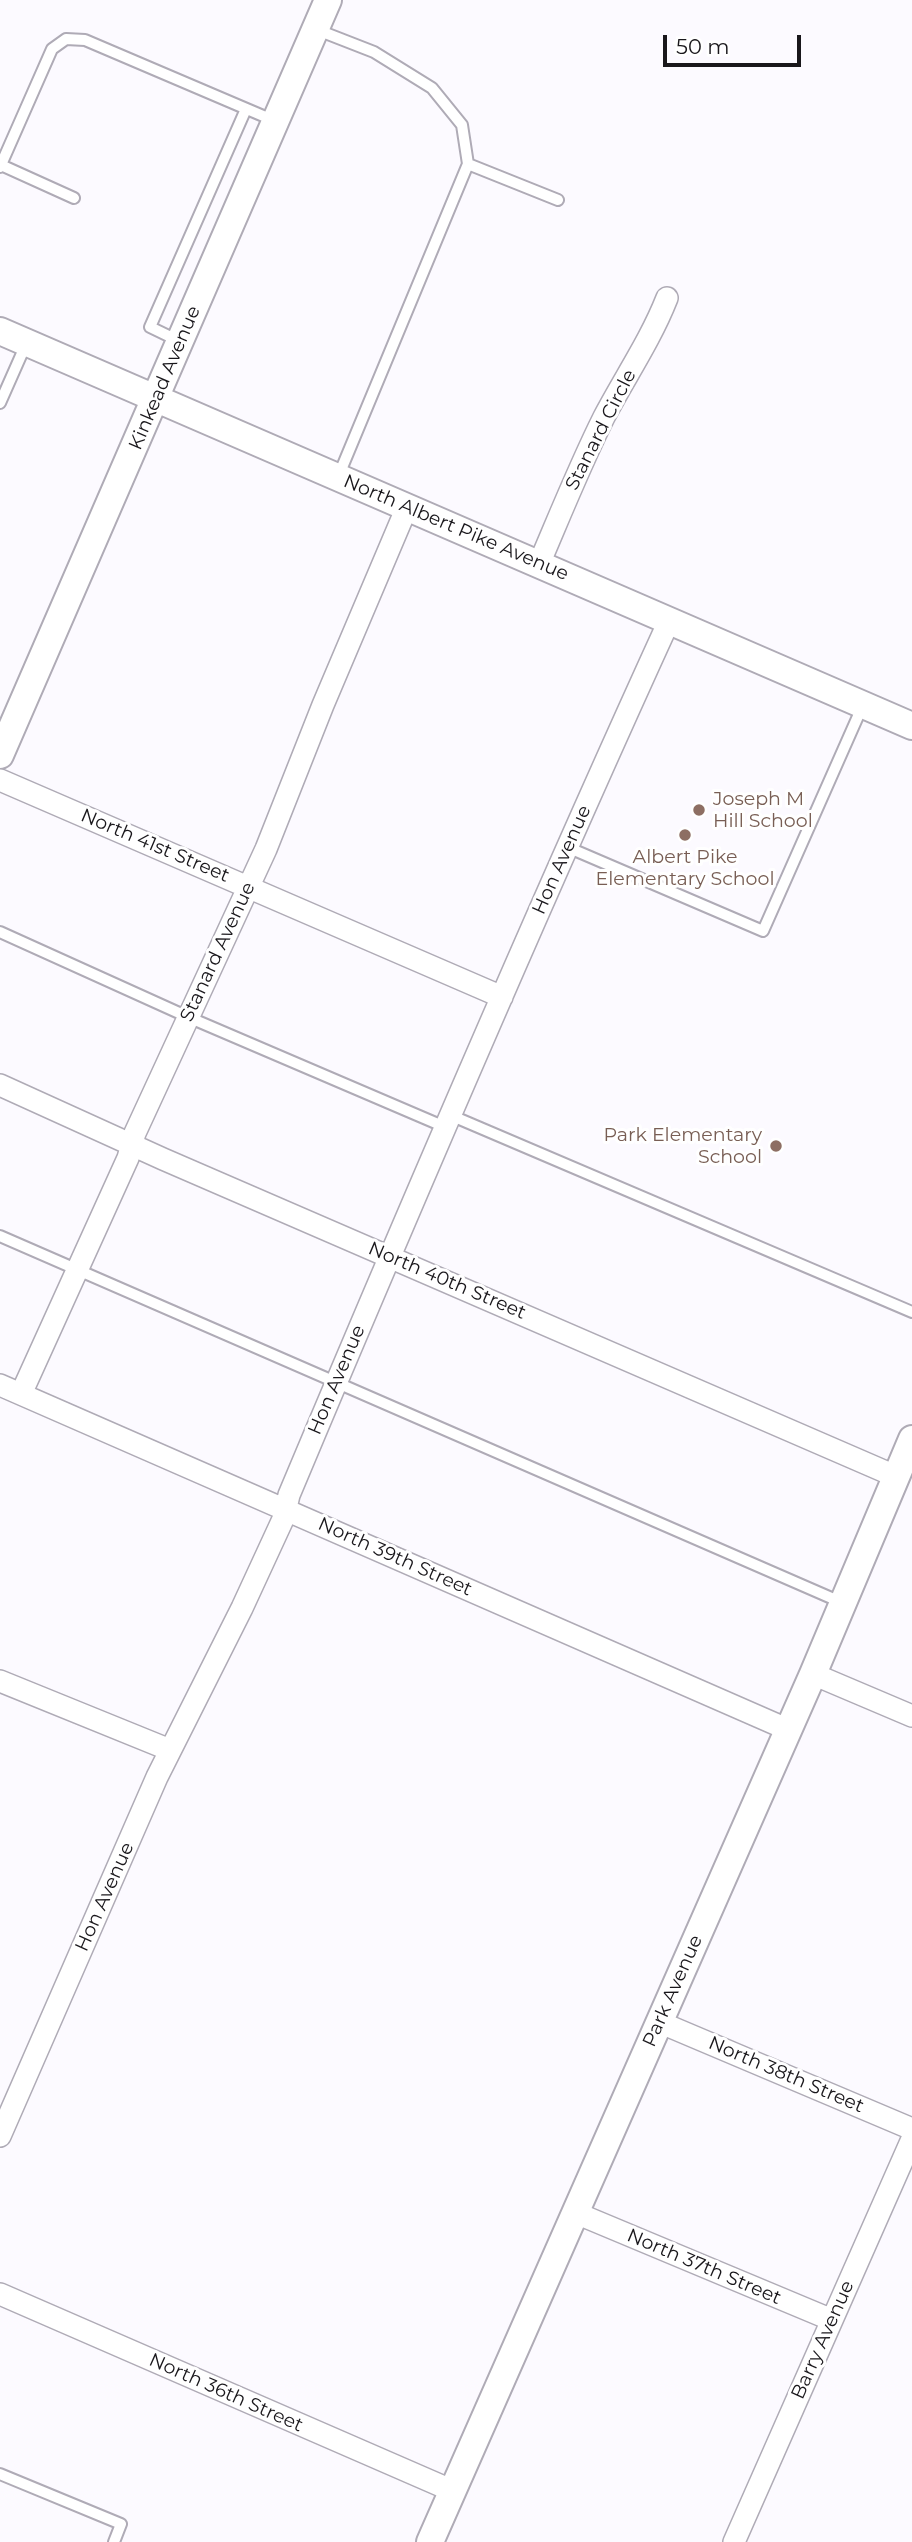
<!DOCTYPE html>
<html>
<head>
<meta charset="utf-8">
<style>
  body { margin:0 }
  #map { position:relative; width:912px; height:2542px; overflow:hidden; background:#fcfaff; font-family:Montserrat,sans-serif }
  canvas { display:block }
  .scale { position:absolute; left:663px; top:35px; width:138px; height:32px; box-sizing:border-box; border:4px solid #19171b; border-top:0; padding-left:9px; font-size:21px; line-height:24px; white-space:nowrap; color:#19171b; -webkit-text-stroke:5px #fff; paint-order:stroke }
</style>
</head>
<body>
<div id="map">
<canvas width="912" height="2542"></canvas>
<div class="scale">50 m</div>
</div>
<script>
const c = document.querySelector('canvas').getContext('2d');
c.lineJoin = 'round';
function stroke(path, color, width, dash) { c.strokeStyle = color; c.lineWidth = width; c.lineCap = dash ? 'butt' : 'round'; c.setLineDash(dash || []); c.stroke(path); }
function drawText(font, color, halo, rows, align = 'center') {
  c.font = font + ' Montserrat,sans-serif'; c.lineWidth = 6; c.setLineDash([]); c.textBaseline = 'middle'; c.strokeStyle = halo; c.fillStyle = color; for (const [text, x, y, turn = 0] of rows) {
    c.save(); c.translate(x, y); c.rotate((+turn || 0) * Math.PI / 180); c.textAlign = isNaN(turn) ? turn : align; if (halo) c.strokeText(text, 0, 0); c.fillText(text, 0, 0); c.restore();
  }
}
const service = new Path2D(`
  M315 29 374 52 432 88 462 125 468 164 338 477
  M468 164 558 200
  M1 165 74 198
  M0 167 52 49 66 39 85 40 275 121
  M179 341 150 327 246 109
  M0 403 27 342
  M567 847 763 931 863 705
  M0 932 188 1017 445 1127
  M450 1115 912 1312
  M0 1236 843 1603
  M0 2474 121 2524 114 2542`);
const minor = new Path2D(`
  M539 564C560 515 580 465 604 417 625 377 650 341 667 298
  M0 780 502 997
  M0 1085 163 1159 895 1476
  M0 1385 789 1730
  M21 1394 128 1158 135 1133 266 849 323 705 407 507
  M813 1674 912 1716
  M0 1681 170 1750
  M659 2022 912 2129
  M0 2136 157 1777 242 1608 284 1517 289 1495C412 1202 537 910 669 621
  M576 2213 832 2320
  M0 2294 453 2491
  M734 2542 912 2139`);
const tertiary = new Path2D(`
  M0 331 912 726
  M0 755 328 0
  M430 2542 813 1674 912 1439`);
stroke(service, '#afabb6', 14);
stroke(minor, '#afabb6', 24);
stroke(tertiary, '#afabb6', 30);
stroke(service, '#fff', 10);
stroke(minor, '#fff', 21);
stroke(tertiary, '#fff', 26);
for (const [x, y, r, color] of [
  [699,810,7,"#8d6e63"],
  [685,835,7,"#8d6e63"],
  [776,1146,7,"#8d6e63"]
]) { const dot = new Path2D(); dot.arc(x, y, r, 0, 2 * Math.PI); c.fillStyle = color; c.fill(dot); stroke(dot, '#fff', 2.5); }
drawText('19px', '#19171b', '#fff', [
  ["Kinkead Avenue",165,378,-67],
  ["Stanard Circle",601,430,-63],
  ["North Albert Pike Avenue",456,528,23],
  ["North 41st Street",155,846,23],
  ["Hon Avenue",562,860,-66],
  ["Stanard Avenue",218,952,-65],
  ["North 40th Street",447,1281,23],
  ["Hon Avenue",337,1380,-67],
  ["North 39th Street",395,1557,24],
  ["Hon Avenue",105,1897,-66],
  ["Park Avenue",673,1991,-66],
  ["North 38th Street",786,2075,23],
  ["North 37th Street",704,2267,23],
  ["Barry Avenue",823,2340,-66],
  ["North 36th Street",226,2393,24]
]);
drawText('19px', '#785e54', '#fff', [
  ["Joseph M",713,799],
  ["Hill School",713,821],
  ["Albert Pike",685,857,"center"],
  ["Elementary School",685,879,"center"],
  ["Park Elementary",762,1135,"right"],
  ["School",762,1157,"right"]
], 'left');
</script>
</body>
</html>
